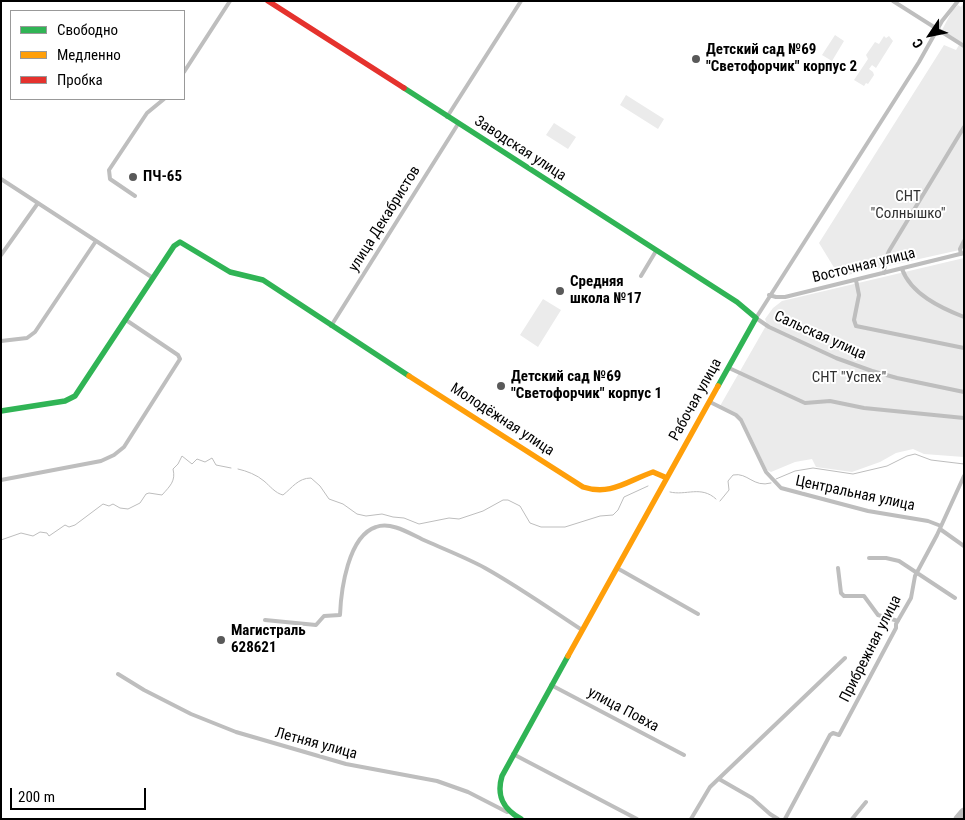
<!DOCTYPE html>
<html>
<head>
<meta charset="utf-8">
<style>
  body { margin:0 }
  #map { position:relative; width:965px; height:820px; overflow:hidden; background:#fff; font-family:"Roboto Condensed",sans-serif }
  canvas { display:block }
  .frame { position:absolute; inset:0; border:2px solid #000; pointer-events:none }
  .legend { position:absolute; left:10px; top:10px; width:175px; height:90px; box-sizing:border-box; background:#fff; border:1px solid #999; margin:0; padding:6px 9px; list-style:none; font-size:15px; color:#000 }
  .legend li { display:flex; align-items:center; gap:10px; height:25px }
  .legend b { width:25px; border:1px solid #999 }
  .north { position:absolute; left:905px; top:10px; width:50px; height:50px; -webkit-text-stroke:4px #fff; paint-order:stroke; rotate:236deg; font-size:14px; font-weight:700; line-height:20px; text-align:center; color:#000 }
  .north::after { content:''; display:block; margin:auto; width:18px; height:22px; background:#000; clip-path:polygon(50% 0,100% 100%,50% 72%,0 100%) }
  .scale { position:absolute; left:10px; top:788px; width:136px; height:22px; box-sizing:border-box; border:2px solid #000; border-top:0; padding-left:6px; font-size:15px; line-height:18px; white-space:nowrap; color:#000; -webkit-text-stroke:4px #fff; paint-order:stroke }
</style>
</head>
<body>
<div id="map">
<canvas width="965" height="820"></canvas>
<div class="frame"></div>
<ul class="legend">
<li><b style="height:6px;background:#30b455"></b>Свободно</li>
<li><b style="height:6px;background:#ff9f0a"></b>Медленно</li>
<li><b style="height:6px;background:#e5322d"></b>Пробка</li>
</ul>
<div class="north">С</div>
<div class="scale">200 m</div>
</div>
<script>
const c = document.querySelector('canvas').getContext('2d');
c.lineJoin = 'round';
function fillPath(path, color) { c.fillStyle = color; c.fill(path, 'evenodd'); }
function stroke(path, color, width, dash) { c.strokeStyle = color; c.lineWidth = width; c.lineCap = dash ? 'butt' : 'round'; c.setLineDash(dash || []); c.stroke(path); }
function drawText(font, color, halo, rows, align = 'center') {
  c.font = font + ' "Roboto Condensed",sans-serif'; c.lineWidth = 4; c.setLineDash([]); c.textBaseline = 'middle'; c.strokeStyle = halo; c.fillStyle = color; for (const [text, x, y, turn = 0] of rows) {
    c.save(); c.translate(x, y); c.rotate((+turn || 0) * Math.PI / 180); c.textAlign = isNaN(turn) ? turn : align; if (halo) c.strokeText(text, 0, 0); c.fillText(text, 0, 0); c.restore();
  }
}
fillPath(new Path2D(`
  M964 2V44L942 30 952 11 958 5 961 7Z
  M835 35 844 41 832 61 822 55Z
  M884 36 886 38 889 36 893 41 876 68 872 65 869 69 873 72 874 75 868 84 866 83 864 86 854 80 868 59 866 55 875 42 879 44Z
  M944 45 956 50 959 45 964 48V249L843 276 838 274 819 243Z
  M626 95 664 119 658 129 620 105Z
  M554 123 576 137 568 149 546 135Z
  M964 258V457L924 454 913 449 896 453 880 462 852 472 816 467 812 459 795 462 771 472 767 470 742 418 720 406 767 324 765 319 773 308 782 301Z
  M543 299 561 310 538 347 520 335Z`), '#ebebeb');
stroke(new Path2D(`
  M238 469C247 471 257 475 264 481 270 486 275 493 283 495 292 488 298 478 311 478L320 486 329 499 343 504 357 514 366 516 382 514 393 517 404 518 419 524 449 518 459 519 483 511 503 500H508L520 506 530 523 541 527H565L600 516 613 515 618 510 624 497 648 486
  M776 479 795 471 813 468 853 474 887 466 907 456 915 454 931 460 964 464
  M670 492C686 496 701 485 716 499
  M720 501 729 490 728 481 733 475C748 472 753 488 771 483
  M1 540 21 533 33 536 40 532 47 533 49 536 65 525 69 527 75 525 103 504 109 506 113 504 120 508 128 509 140 503 146 494 149 493 162 495C170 486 176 481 173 469L178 464 182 456 192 464 197 459 205 462 212 458 216 465 231 468`), '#bdbdbd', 1);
stroke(new Path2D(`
  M958 819 964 812`), '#bdbdbd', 9);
stroke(new Path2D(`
  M893 1 964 46
  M958 1 942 21 919 62 756 318 769 327 836 358 872 371 897 378 964 392
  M184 72 230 1
  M447 117 521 1
  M1 179 153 278
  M135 196 110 179 109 170 147 113 164 99
  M961 254 960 249 964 241
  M1 255 38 203
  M902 269C911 294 941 308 964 317
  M884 273 885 261 889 251 964 127
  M641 276 656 251
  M856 280 859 295 854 320 856 326 964 348
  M769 295 776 297H785L964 253
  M331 326 458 124
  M1 341 27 338 35 332 96 241
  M729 368 805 403 830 401 864 408 964 418
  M710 402 736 415 741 420 766 472 781 488 868 511 928 521 941 526
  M1 480 101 461 114 455 124 447 180 359 178 355 126 320
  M940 529 964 546
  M869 558H886L899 561 955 598
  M617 568 698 614
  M838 568 841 593 844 596H864L878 615 898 621
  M265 620 316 625 324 616 340 615C341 590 348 536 376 527 392 521 412 535 426 541 446 550 467 558 485 568 519 587 550 609 582 630
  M118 674 144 690 191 714 236 732 346 764 437 781 468 792 507 812
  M551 685 684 755
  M513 754 637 819
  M719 779 752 798 770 814 778 819
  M691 819 710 787 845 658
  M785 819 830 735 833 733 839 735 896 628V624L911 598 915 576 937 535 964 476
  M852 819 866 802`), '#bebebe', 4);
stroke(new Path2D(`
  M404 88 737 302 756 318 718 386
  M1 411 65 401 75 396 174 246 180 242 230 272 263 280 409 376
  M521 819C503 809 496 796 502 776L568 656`), '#30b455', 5.5);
stroke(new Path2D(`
  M409 376 583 487C611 496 627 481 653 472L667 478
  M568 656 718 386`), '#ff9f0a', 5.5);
stroke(new Path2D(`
  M268 1 404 88`), '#e5322d', 5.5);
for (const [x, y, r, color] of [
  [696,59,5,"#595959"],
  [133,177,5,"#595959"],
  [560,291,5,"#595959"],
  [501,386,5,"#595959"],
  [221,640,5,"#595959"]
]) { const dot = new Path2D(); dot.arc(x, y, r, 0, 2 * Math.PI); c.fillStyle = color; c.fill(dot); stroke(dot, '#fff', 2); }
drawText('bold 15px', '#000', '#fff', [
  ["Детский сад №69",706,50],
  ["\"Светофорчик\" корпус 2",706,67],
  ["ПЧ-65",143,177],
  ["Средняя",570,282],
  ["школа №17",570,299],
  ["Детский сад №69",511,377],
  ["\"Светофорчик\" корпус 1",511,394],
  ["Магистраль",231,631],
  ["628621",231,648]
], 'left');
drawText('15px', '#000', '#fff', [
  ["Заводская улица",520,149,33],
  ["улица Декабристов",385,219,-58],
  ["Восточная улица",864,266,-14],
  ["Сальская улица",820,336,24],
  ["Рабочая улица",696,400,-61],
  ["Молодёжная улица",502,420,33],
  ["Центральная улица",855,494,12],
  ["Прибрежная улица",871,649,-63],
  ["улица Повха",623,710,28],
  ["Летняя улица",316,744,15]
]);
drawText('15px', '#313131', '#fff', [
  ["СНТ",908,197],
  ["\"Солнышко\"",908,214],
  ["СНТ \"Успех\"",849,378]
]);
</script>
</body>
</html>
